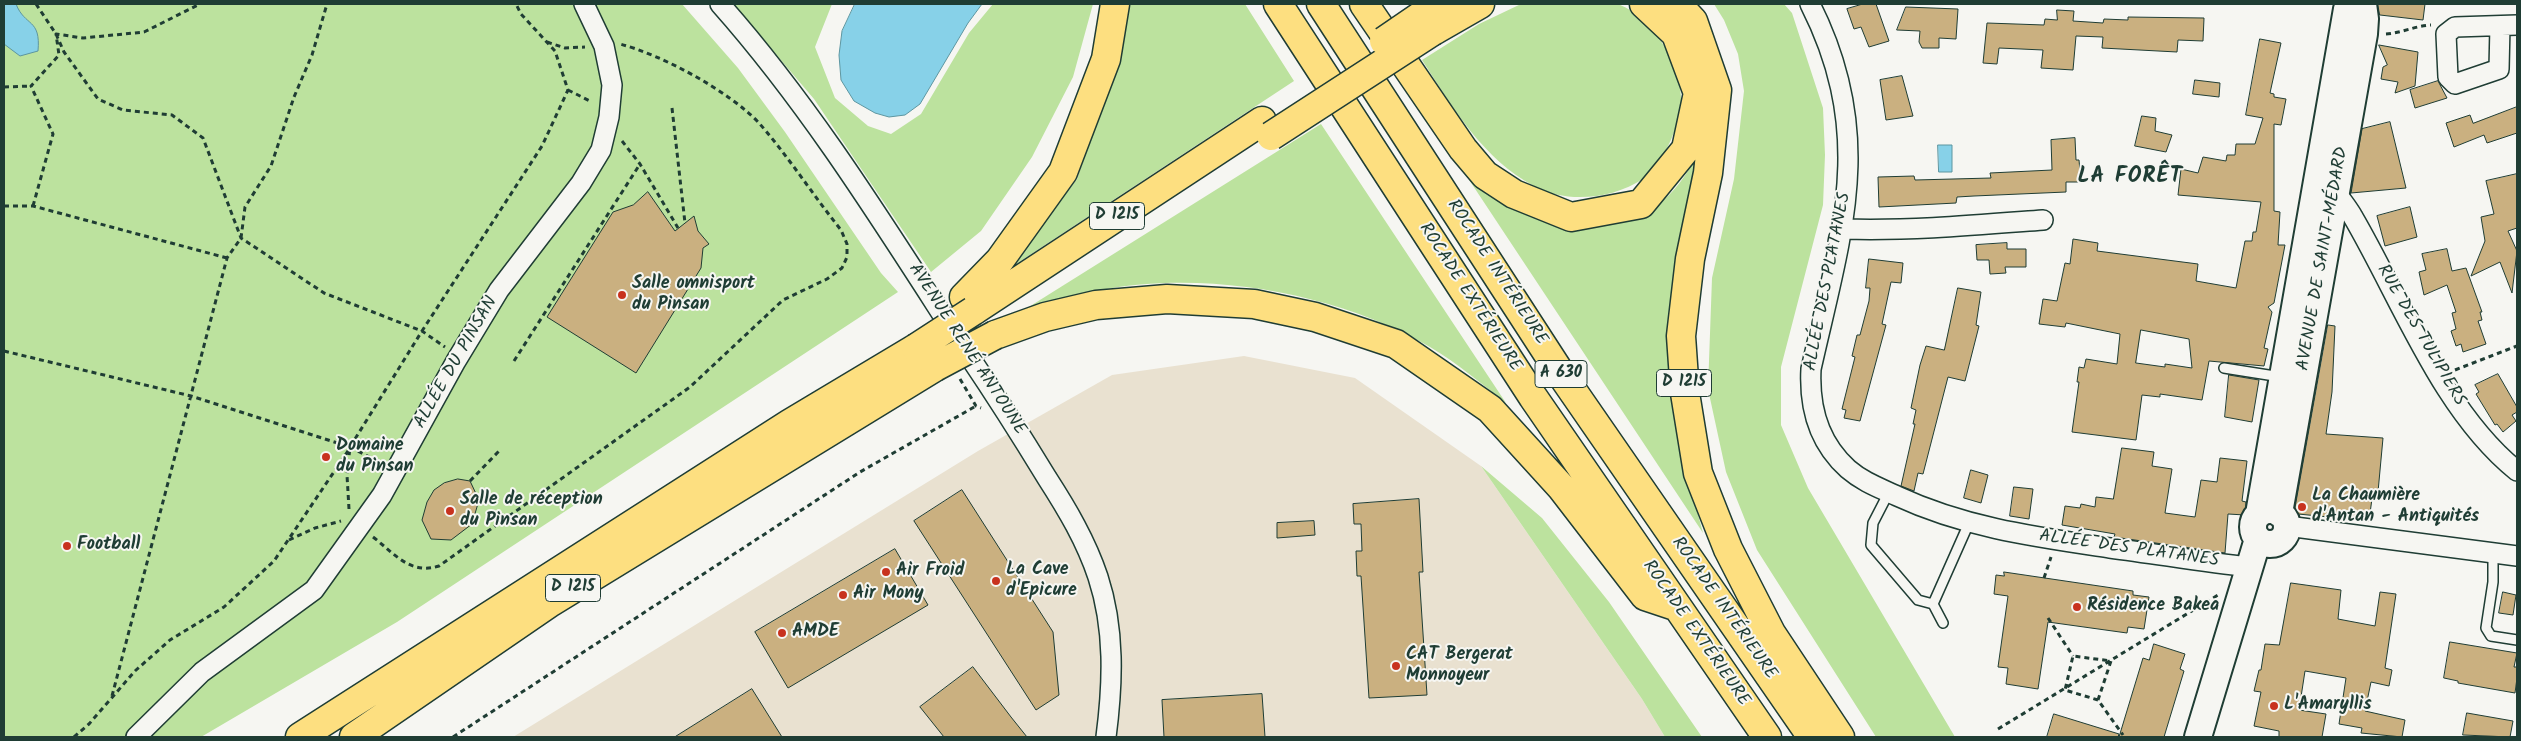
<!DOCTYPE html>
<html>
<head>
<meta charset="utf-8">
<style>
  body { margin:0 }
  #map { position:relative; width:2521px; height:741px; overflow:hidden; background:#f6f6f2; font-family:Kalam,sans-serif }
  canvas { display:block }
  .frame { position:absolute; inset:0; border:5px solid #1f3d34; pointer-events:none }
</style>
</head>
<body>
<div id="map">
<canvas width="2521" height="741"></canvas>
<div class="frame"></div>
</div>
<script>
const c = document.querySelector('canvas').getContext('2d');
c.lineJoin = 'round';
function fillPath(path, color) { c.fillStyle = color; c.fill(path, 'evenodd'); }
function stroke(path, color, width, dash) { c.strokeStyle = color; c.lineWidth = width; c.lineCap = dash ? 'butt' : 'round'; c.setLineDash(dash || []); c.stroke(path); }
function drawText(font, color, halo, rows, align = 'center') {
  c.font = font + ' Kalam,sans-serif'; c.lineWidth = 4; c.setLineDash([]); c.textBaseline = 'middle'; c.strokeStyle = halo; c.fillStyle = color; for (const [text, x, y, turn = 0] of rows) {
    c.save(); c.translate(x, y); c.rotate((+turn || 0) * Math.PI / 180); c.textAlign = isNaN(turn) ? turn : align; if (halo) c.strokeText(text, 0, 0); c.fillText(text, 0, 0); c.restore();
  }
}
fillPath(new Path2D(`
  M1244 356 1355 378 1481 466 1642 699 1665 737H513L978 451 1112 375Z`), '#e9e1d0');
fillPath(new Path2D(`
  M4 4H682L738 68 785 132 881 273 898 292 397 622 201 737H4Z
  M733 4H832L815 47 835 98 868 126 891 134 921 114 969 33 993 4H1093L1073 77 1032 157 981 231 931 272 814 99Z
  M1126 4H1245L1294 81 1010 268 1077 179 1114 70Z
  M1521 4H1618C1639 12 1655 30 1666 49 1676 67 1683 90 1681 111 1681 117 1677 123 1675 129 1670 145 1657 169 1643 179 1612 199 1567 204 1534 186 1484 160 1452 107 1422 60L1479 24Z
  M1714 4H1784L1792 13 1823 108 1825 155 1823 205 1781 367V425L1808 488 1955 737H1876L1757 550 1726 472 1708 389 1712 278 1734 179 1744 91 1738 54 1724 20Z
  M1321 124 1506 403C1482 384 1457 363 1430 347 1337 293 1207 270 1101 290 1075 295 1049 303 1024 310Z
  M1702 144 1684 463 1703 533 1448 148C1462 162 1476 183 1493 194 1505 202 1517 209 1530 215 1572 236 1635 228 1669 195 1684 180 1694 162 1702 144Z
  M1481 466 1542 518 1609 602 1702 737H1665L1642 699Z`), '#bce29e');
const water = new Path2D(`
  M4 4H16C25 27 41 18 38 51L20 56 4 44Z
  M855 4H982L968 23 920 104 905 115 889 117 875 113 854 101 841 80 839 55 842 31Z
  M1938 145H1952V172H1939Z`);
fillPath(water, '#87d1e8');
stroke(water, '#5d96a0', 1);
const building = new Path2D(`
  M1863 4H1876L1889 41 1869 47 1861 27 1854 29 1847 9Z
  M2378 4H2425L2423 20 2380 15Z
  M1906 7 1958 9 1956 39 1939 38V48H1922L1919 42 1920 31 1897 30Z
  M2057 10 2074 11 2073 21 2103 23 2104 19 2128 20V17L2204 18 2203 41 2178 40 2177 52 2102 48 2103 37 2076 36 2073 70 2041 68 2043 50 1999 48 1997 64 1983 63 1987 23 2044 25 2045 19 2057 20Z
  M2260 39 2281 43 2270 93 2274 94V97L2286 99 2281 125 2274 124V211L2280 212 2278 245H2285L2274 303 2268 307 2272 312 2264 348 2268 349 2264 366 2209 361 2202 400 2160 394V397L2142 395 2136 440 2072 432 2079 382H2077L2079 367 2084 368 2086 359 2117 364 2120 334 2066 323 2065 327 2039 324 2043 299 2057 301 2065 263 2070 264 2073 239 2098 243 2097 251 2198 264 2196 281 2236 288 2245 241H2252L2253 232H2256L2261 202 2178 195 2181 169 2198 173 2203 157 2226 161 2227 155H2235L2236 144H2255L2263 118 2246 115ZM2141 330 2189 339 2192 368 2165 364V367L2136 363Z
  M2379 45 2418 52 2415 86 2395 93 2398 82 2381 79 2383 67 2387 65Z
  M1902 76 1913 116 1886 120 1880 80Z
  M2195 80 2220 83 2219 97 2193 94Z
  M2438 81 2447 98 2415 108 2410 90Z
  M2517 107V133L2487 143 2484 135 2454 147 2446 123 2470 115 2473 123Z
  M2142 116 2156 118 2155 131 2172 135 2166 152 2135 146Z
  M2390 122 2406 188 2351 193 2362 129Z
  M2075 138 2076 160H2079L2081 182H2066V192L1974 196 1957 197 1956 203 1879 207 1878 177 1914 176 1915 180 1991 178 1990 173 2052 170 2051 140Z
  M2517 174V228L2508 231 2517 251 2512 293 2500 262 2471 276 2485 241 2481 217 2494 214 2486 181Z
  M648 192 675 231 694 216 698 231 709 244 703 248 701 268 636 373 547 317 613 212 633 205Z
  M2410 207 2417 237 2385 246 2377 216Z
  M2007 243V249H2026V267H2005L2006 273 1990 274 1989 260H1977L1976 245Z
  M2447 249 2452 271 2466 268 2482 312H2480L2482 320 2478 321 2486 344 2463 352 2461 344 2456 346 2451 331 2456 329 2452 313 2456 312 2447 285 2424 295 2419 272 2426 270 2422 254Z
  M1869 259 1903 263 1901 283 1891 282 1882 324 1886 325 1860 421 1844 418 1846 410 1842 409 1855 357 1852 356 1857 335H1860L1869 301 1870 288H1866Z
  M1958 288 1981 292 1976 325 1979 326 1965 381 1948 377 1923 474 1918 473 1914 491 1901 486 1915 424H1913L1916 410 1911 408 1920 365 1926 346 1944 350Z
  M2328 325 2335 326 2332 392 2326 434 2383 438 2378 492 2373 491 2369 521 2298 514 2295 509Z
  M2498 374 2517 407V412L2512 415 2516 421 2503 432 2497 424 2495 425 2476 394 2479 392 2475 385Z
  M2229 375 2259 380 2252 422 2225 417Z
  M2122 448 2154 452 2152 466 2172 469 2165 513 2195 517 2201 480 2217 482 2220 458 2247 461 2242 501 2246 502 2245 515 2228 514 2225 553 2114 537 2115 534 2062 525 2065 506 2080 508 2081 504 2095 507 2096 497 2113 499Z
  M1971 470 1988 475 1981 503 1964 498Z
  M458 479 470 481 479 500 472 524 451 540 431 539 422 520 427 502 434 490 444 483Z
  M2014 487 2033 489 2029 519 2010 516Z
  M962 490 1053 632 1059 695 1036 710 914 521Z
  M1419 499 1423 572H1419L1427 695 1369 698 1361 576H1357L1356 551H1362L1361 524H1354L1353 504Z
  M1314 521 1315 535 1277 538V523Z
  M895 549 928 605 788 688 755 632Z
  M2004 572 2133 591V595L2149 597 2144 629 2128 627 2127 633 2048 622 2038 689 2006 684 2008 668 1998 667 2008 596 1994 594 1996 575 2004 576Z
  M2291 583 2341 590 2338 619 2375 626 2380 592 2396 594 2385 668 2392 670 2389 686 2371 682 2365 711 2405 720 2402 737 2361 733 2362 728 2339 724 2346 678 2305 671 2299 710 2326 714 2322 737H2279V731L2254 726 2261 692 2254 691 2259 670H2261L2265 644 2279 645Z
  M2503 592 2516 595 2513 615 2499 613Z
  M2450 642 2517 653 2514 667H2517V678L2515 693 2458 683V681L2444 678Z
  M2154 644 2185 654 2180 669 2184 671 2164 737H2119L2143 658 2149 660Z
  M973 667 1011 717 1027 737H944L920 707Z
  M752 689 782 737H675Z
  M1262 694 1265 737H1164L1162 700Z
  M2467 713 2513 721 2510 737 2463 735Z
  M2054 714 2119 734 2118 737H2047Z`);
fillPath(building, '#cab080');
stroke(building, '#1f3d34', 1);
const lane = new Path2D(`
  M2224 368 2281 377
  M1889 492 1873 523 1871 545 1918 600 1933 604
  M2493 553V582L2486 628 2491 636 2517 640
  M1933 604 1969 523
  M1933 604 1943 623`);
const street = new Path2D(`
  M720 4C815 111 891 236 969 356 996 396 1022 437 1047 478 1067 509 1086 541 1098 577 1115 629 1113 683 1106 737
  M1810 4C1877 136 1841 235 1811 369 1809 407 1819 443 1848 469 1863 482 1880 488 1897 496 1966 528 2036 537 2110 548 2157 554 2203 562 2249 567
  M2500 26 2499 69 2455 84 2448 77 2446 34 2455 27 2517 25
  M2336 192C2341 200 2348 208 2353 217 2401 299 2442 411 2517 471
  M1844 229C1910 231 1977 225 2043 220
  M2287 526 2517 556
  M136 737 202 672 314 590 382 495 456 361 499 290 581 183 601 150 609 117 612 85 604 46 584 4`);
const secondary = new Path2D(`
  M2253 527a17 17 0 1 1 34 0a17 17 0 1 1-34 0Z
  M2279 513 2364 34 2365 19 2363 4
  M2259 514 2347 9
  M2198 737 2258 539`);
const highway = new Path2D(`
  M1278 4 1533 397 1767 737
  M1321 4 1561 374 1812 737
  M1364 4 1463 149 1485 175 1514 194 1571 217 1641 204 1686 149 1698 93 1676 34 1644 4
  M1677 4 1693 21 1717 90 1708 173 1690 259 1681 336 1685 393 1698 473 1728 549 1771 633 1840 737
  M1422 15 1440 4
  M1433 31 1480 4
  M964 297 1000 260 1063 172 1106 59 1115 4
  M973 311 1262 121
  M995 335 1045 317 1096 305 1167 299 1254 304 1315 317 1396 344 1490 409 1561 487 1645 596 1675 606
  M300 737 789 424 916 348
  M354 737 551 602 935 367`);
stroke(lane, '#1f3d34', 12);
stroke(street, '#1f3d34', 22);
stroke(secondary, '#1f3d34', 30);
stroke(highway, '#1f3d34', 31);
stroke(new Path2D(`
  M36 4 56 34 64 52 98 99 123 110 172 115 203 138 241 238 324 293 422 331 542 146 568 90 555 51 521 14 516 4
  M2386 34C2401 33 2415 26 2431 25
  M547 42 565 48 585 47
  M4 87 31 86
  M568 90 592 102
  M672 108 685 223
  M622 141 640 164 678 228
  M4 206H33L227 258
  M33 206 53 134 31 86 59 55 56 34 83 38 144 32 200 4
  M4 351 191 396 350 447 422 331 445 347
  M514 361 640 164
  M2455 370 2517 346
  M960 379 976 406 981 408
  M350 447 381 463
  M470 481 501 449
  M349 509 347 475 350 447
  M373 537C395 554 410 575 439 566L690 387 783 300 827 279 842 268 847 257V244L841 230C813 195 788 156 759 123 729 91 662 55 620 44
  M289 540 315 528 341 521
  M2044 578 2051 557
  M2048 618 2073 656
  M112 696 227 258 241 238 245 207 271 166 294 97 312 55 327 4
  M2098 700 2111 661 2073 656 2065 690 2098 700 2123 735
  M1998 729 2218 595
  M74 737 89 724 135 671 170 640 224 607 274 561 350 448
  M453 737 860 472 976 406`), '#1f3d34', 3, [5, 4]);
stroke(lane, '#f6f6f2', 9);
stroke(street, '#f6f6f2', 19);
stroke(secondary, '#f6f6f2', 26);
stroke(highway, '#fddf80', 28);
const highwayBridge = new Path2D(`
  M1384 41 1422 15
  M1271 136 1433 31
  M916 348 973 311
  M935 367 995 335`);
stroke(highwayBridge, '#1f3d34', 31, []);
stroke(highwayBridge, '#fddf80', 28);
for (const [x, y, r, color] of [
  [622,295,5,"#c8321e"],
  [326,457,5,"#c8321e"],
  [2302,507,5,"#c8321e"],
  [450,511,5,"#c8321e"],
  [67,546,5,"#c8321e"],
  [886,572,5,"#c8321e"],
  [996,581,5,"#c8321e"],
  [843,595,5,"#c8321e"],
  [2077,607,5,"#c8321e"],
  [782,633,5,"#c8321e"],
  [1396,666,5,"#c8321e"],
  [2274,706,5,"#c8321e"]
]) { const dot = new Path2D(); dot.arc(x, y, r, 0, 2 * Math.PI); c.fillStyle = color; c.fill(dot); stroke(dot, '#f6f6f2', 2); }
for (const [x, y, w] of [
  [1117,216,55],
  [1561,374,52],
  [1684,383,55],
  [573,588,55]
]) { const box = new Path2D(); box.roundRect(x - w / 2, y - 13.5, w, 27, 4); c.fillStyle = '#f6f6f2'; c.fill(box); stroke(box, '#1f3d34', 1); }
drawText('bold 16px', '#1f3d34', null, [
  ["D 1215",1117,216],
  ["A 630",1561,374],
  ["D 1215",1684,383],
  ["D 1215",573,588]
]);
drawText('18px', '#1f3d34', '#f6f6f2', [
  ["AVENUE DE SAINT-MÉDARD",2324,259,-80],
  ["ROCADE INTÉRIEURE",1496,273,57],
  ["ALLÉE DES PLATANES",1829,282,-79],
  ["ROCADE EXTÉRIEURE",1469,298,57],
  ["RUE DES TULIPIERS",2420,336,60],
  ["AVENUE RENÉ ANTOUNE",966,350,57],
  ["ALLÉE DU PINSAN",457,363,-60],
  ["ALLÉE DES PLATANES",2129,550,8],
  ["ROCADE INTÉRIEURE",1723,609,55],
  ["ROCADE EXTÉRIEURE",1695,634,55]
]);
drawText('bold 18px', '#1f3d34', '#f6f6f2', [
  ["Salle omnisport",632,285],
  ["du Pinsan",632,306],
  ["Domaine",336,447],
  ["du Pinsan",336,468],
  ["La Chaumière",2312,497],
  ["d'Antan - Antiquités",2312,518],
  ["Salle de réception",460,501],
  ["du Pinsan",460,522],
  ["Football",77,546],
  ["La Cave",1006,571],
  ["d'Epicure",1006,592],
  ["Air Froid",896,572],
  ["Air Mony",853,595],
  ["Résidence Bakea",2087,607],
  ["AMDE",792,633],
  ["CAT Bergerat",1406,656],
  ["Monnoyeur",1406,677],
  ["L'Amaryllis",2284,706]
], 'left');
c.letterSpacing = '1px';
drawText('bold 22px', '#1f3d34', '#f6f6f2', [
  ["LA FORÊT",2130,178]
]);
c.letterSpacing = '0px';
</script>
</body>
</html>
